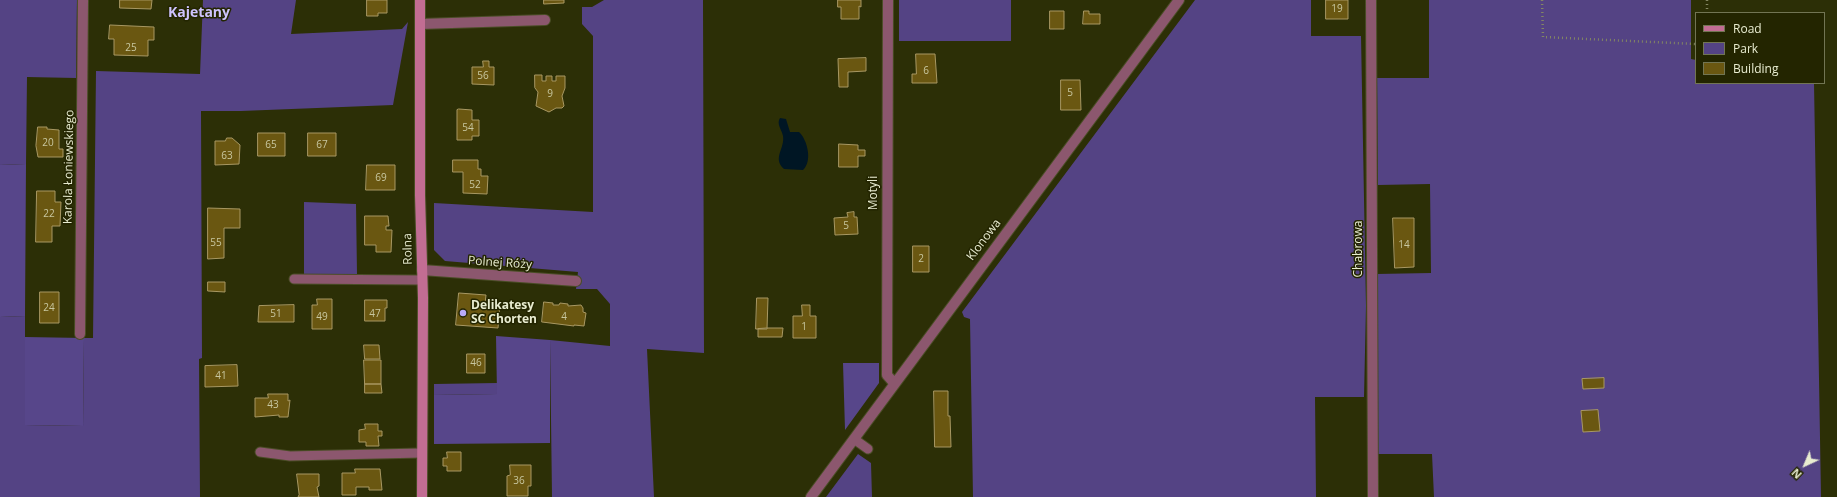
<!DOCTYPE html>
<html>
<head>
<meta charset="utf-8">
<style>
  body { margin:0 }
  #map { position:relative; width:1837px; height:497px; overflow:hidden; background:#2c2f06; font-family:"Open Sans",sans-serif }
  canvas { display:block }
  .legend { position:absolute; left:1695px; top:12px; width:130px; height:72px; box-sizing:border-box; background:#232500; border:1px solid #727553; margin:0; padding:5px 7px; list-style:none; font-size:12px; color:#e8ecd0 }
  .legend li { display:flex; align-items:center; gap:8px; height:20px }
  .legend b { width:20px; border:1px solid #727553 }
  .north { position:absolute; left:1785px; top:445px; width:40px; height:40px; -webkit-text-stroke:3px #232500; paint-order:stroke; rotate:224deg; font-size:11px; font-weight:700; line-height:16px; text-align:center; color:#e8ecd0 }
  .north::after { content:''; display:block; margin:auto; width:14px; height:18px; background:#e8ecd0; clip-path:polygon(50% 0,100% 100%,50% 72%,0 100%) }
</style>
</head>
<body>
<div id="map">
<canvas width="1837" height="497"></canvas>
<ul class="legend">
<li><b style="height:5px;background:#c26d93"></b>Road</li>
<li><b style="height:11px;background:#544384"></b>Park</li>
<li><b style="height:11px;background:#6a5711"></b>Building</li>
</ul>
<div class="north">N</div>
</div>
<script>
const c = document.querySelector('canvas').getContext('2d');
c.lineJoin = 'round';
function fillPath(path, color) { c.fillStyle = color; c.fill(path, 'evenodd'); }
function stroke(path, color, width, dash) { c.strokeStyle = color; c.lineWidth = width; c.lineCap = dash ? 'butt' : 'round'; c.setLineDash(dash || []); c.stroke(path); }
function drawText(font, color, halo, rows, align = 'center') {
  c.font = font + ' "Open Sans",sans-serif'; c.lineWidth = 3; c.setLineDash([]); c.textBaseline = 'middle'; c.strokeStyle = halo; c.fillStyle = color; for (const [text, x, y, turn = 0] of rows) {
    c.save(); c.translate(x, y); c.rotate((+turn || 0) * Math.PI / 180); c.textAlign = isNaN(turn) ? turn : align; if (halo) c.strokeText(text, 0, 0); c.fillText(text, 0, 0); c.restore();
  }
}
fillPath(new Path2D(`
  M0 0H77L76 78 27 77 26 164 0 165Z
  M203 0H296L291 34 402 29 408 22 393 105 241 111H201L202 358 199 359 200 497H0V317L25 316V425L83 426 84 338H93L96 71 200 74Z
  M604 0H703L704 353 647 349 654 497H552L550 340 610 346V304L597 289H576L578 272 445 261 434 250V203L593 212V36L582 24V7H592Z
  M899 0H1011V41H899Z
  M1195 0H1311V36H1361L1366 306 1364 397H1315L1316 497H973L970 319 964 317 962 312Z
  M1429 0H1691V59L1696 60V83H1814L1821 497H1434L1432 454H1377L1376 274 1431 273 1430 184 1378 185 1377 78H1429Z
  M304 202 356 204 357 274H304Z
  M497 383V394L434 395V384Z
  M858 454 871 463 872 497H826Z`), '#544384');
fillPath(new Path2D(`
  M26 164 25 316 0 317V165Z
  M496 336 550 340V443L434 444V395L497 394Z
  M25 337 84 338 83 426 25 425Z
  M843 363H879V383L845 430Z`), '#57468a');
fillPath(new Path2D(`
  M780 118 786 119 790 132H799C807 139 813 161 803 170L784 169C772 158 785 149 783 136 782 130 776 124 780 118Z`), '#001624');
const building = new Path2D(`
  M120 0H152L151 9 120 8Z
  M367 0H387V13H378V16H367Z
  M544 0H564V3L544 4Z
  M838 0H861V7L859 6V19H841V7H838Z
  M1326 0H1348V19H1326Z
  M1050 11H1064V29H1050Z
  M1084 11H1089V14H1100V24H1083Z
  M110 25 154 27V40H148V56L114 55V39H109Z
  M916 54H935L937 83H912V74H916Z
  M866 58V71L848 72V87H839L838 59Z
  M483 61H489V67H494V85L472 84V67H483Z
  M535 75H542V81H546V76H552V81H556V76H565V88L562 96 564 106 562 108H556L549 112 536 106 538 92 535 88Z
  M1061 80H1080L1081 110H1061Z
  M459 109 472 110V120H479V136H472V140H457V110Z
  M38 127H47V129L59 130V149H63V157H38L36 146Z
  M258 133H285V156H258Z
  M308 133H336V156H308Z
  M227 138H232L240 145 239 164 215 165V141H225Z
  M839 144 858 145V150H865V156H858V167H839Z
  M453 160H478V169H481V176H488L487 194 463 193V172H453Z
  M367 165H395V190H366Z
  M37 191H55V202H61L60 226H52V242H36Z
  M208 208 240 209V228H224V258L208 259Z
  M854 212V217H857L858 234 835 235 834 218 848 217 847 213Z
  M365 216H388L389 226H386V230H392L391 252H376V245H365Z
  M1393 218H1414V267L1395 268Z
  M913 246H929V272H913Z
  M208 282H225V292L208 291Z
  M40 292H59V323H40Z
  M459 293 486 295 485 304 500 305 498 328 456 325Z
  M757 298H768L767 329H756Z
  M317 299H332V329H312V305H317Z
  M365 300H387V308H385V321H365Z
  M544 302 553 303V305H559L560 303 568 304V306L581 305 583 308V312L586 313 584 326 574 325V326L542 322Z
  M294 305V322H258L259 306Z
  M802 305H810V316H816V338H793V316H802Z
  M767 328H783L782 337H758V329Z
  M364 345H379L380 359H365Z
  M467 354H485V373H467Z
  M364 360H381V384H365Z
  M237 365 238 386 205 387V366Z
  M1604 378V388L1583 389 1582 379Z
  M365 384H381L382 393H365Z
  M934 391H948V416H950L951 447H935Z
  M268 394H288V401L290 400 288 417H279V415L255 417V398H268Z
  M1598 410 1600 431 1583 432 1581 411Z
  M365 424H378V431H382V436H378L379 446H366V442H359V430L365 429Z
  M447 452H461V471H447V466H443V458H447Z
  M510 465H531V486H528V496H507V476L510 475Z
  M355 469H380L382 490H369V487H356V495H342V473H355Z
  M297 474H319V486L317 487 319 497H298L299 495Z`);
fillPath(building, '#6a5711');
stroke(building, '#a89863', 1);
const lane = new Path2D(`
  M294 279 422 280
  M854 439 868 449
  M260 452 290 456 421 453`);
const street = new Path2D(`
  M888 0 887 375 894 383
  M1371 0 1373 497
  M420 24 545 20
  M422 270 576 281
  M80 334 83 0
  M811 497 1179 0`);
const secondary = new Path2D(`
  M420 0V195L423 298 422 497`);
stroke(lane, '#4a4d26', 11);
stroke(street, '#4a4d26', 12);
stroke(secondary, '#4a4d26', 12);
stroke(new Path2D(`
  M1542 0 1543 37 1696 44
  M1707 0V13`), '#838663', 2.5, [1, 3]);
stroke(lane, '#8c576e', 9);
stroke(street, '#8c576e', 10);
stroke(secondary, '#c26d93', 10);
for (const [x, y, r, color] of [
  [463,313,4,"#baaaf6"]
]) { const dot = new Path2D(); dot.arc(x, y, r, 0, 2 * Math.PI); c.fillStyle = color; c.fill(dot); stroke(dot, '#232500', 1.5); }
drawText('10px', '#c8c7a0', null, [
  ["19",1337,9],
  ["25",131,48],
  ["6",926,71],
  ["56",483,76],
  ["5",1070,93],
  ["9",550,94],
  ["54",468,128],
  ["20",48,143],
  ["65",271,145],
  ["67",322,145],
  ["63",227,156],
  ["69",381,178],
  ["52",475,185],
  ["22",49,214],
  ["5",846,226],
  ["55",216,243],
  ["14",1404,245],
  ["2",921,259],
  ["24",49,308],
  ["51",276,314],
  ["47",375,314],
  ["49",322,317],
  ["4",564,317],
  ["1",804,327],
  ["46",476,363],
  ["41",221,376],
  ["43",273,405],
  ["36",519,481]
]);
drawText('12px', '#e8ecd0', '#232500', [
  ["Karola Łoniewskiego",69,167,-89],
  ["Motyli",874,193,-90],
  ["Klonowa",984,240,-53],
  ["Rolna",408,249,-91],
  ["Chabrowa",1359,249,-90],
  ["Polnej Róży",500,263,4]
]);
drawText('bold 12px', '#e8ecd0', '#232500', [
  ["Delikatesy",471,306],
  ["SC Chorten",471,320]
], 'left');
drawText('bold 14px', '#cec3fd', '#232500', [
  ["Kajetany",199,13]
]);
</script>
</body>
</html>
